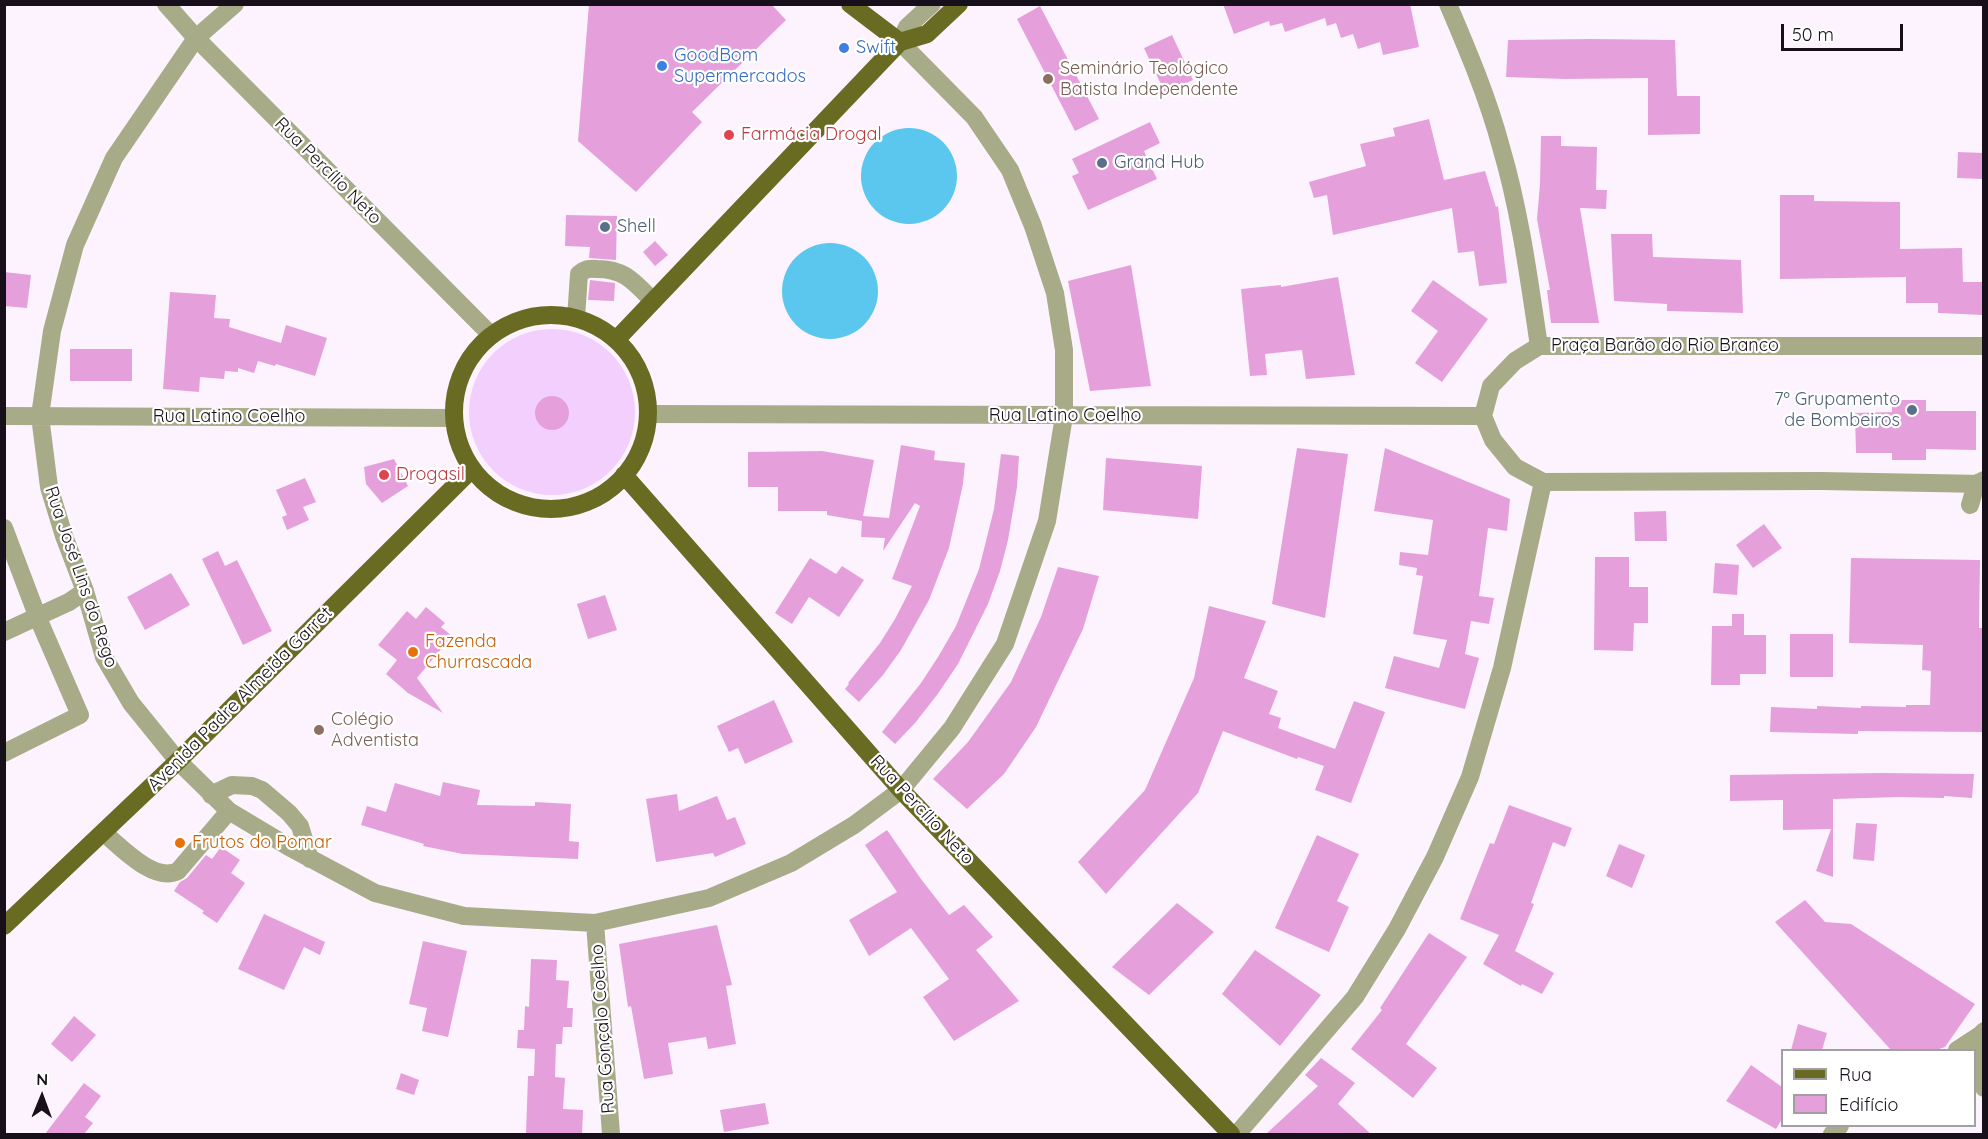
<!DOCTYPE html>
<html>
<head>
<meta charset="utf-8">
<style>
  body { margin:0 }
  #map { position:relative; width:1988px; height:1139px; overflow:hidden; background:#fcf3ff; font-family:Quicksand,sans-serif }
  canvas { display:block }
  .frame { position:absolute; inset:0; border:6px solid #170f19; pointer-events:none }
  .legend { position:absolute; left:1781px; top:1049px; width:195px; height:78px; box-sizing:border-box; background:#fff; border:2px solid #a29fa3; margin:0; padding:8px 10px; list-style:none; font-size:18px; color:#170f19 }
  .legend li { display:flex; align-items:center; gap:12px; height:30px }
  .legend b { width:30px; border:2px solid #a29fa3 }
  .north { position:absolute; left:12px; top:1067px; width:60px; height:60px; -webkit-text-stroke:4px #fff; paint-order:stroke; rotate:1deg; font-size:16px; font-weight:700; line-height:24px; text-align:center; color:#170f19 }
  .north::after { content:''; display:block; margin:auto; width:21px; height:27px; background:#170f19; clip-path:polygon(50% 0,100% 100%,50% 72%,0 100%) }
  .scale { position:absolute; left:1781px; top:24px; width:122px; height:27px; box-sizing:border-box; border:3px solid #170f19; border-top:0; padding-left:8px; font-size:18px; line-height:21px; white-space:nowrap; color:#170f19; -webkit-text-stroke:4px #fff; paint-order:stroke }
</style>
</head>
<body>
<div id="map">
<canvas width="1988" height="1139"></canvas>
<div class="frame"></div>
<ul class="legend">
<li><b style="height:8px;background:#696b22"></b>Rua</li>
<li><b style="height:16px;background:#e5a0dc"></b>Edifício</li>
</ul>
<div class="north">N</div>
<div class="scale">50 m</div>
</div>
<script>
const c = document.querySelector('canvas').getContext('2d');
c.lineJoin = 'round';
function fillPath(path, color) { c.fillStyle = color; c.fill(path, 'evenodd'); }
function stroke(path, color, width, dash) { c.strokeStyle = color; c.lineWidth = width; c.lineCap = dash ? 'butt' : 'round'; c.setLineDash(dash || []); c.stroke(path); }
function drawText(font, color, halo, rows, align = 'center') {
  c.font = font + ' Quicksand,sans-serif'; c.lineWidth = 4.5; c.setLineDash([]); c.textBaseline = 'middle'; c.strokeStyle = halo; c.fillStyle = color; for (const [text, x, y, turn = 0] of rows) {
    c.save(); c.translate(x, y); c.rotate((+turn || 0) * Math.PI / 180); c.textAlign = isNaN(turn) ? turn : align; if (halo) c.strokeText(text, 0, 0); c.fillText(text, 0, 0); c.restore();
  }
}
fillPath(new Path2D(`
  M469 412a83 83 0 1 1 166 0a83 83 0 1 1-166 0Z`), '#f2cffc');
fillPath(new Path2D(`
  M861 176a48 48 0 1 1 96 0a48 48 0 1 1-96 0Z
  M782 291a48 48 0 1 1 96 0a48 48 0 1 1-96 0Z`), '#5cc7ee');
fillPath(new Path2D(`
  M589 4H771L786 20 692 112 702 122 636 192 578 141Z
  M1223 4H1410L1419 47 1383 55 1380 42 1358 49 1353 34 1341 38 1336 23 1327 26 1325 18 1285 32 1282 23 1270 26 1269 21 1234 34Z
  M1040 6 1099 119 1075 131 1017 19Z
  M1172 35 1193 80 1165 93 1144 48Z
  M1591 39 1675 40 1677 96H1700V134L1648 135V78L1565 79 1506 77 1508 40Z
  M1429 119 1444 180 1485 171 1496 207 1498 206 1507 283 1479 286 1474 251 1458 253 1452 208 1333 235 1327 195 1314 198 1309 182 1366 166 1360 144 1395 136 1393 128Z
  M1150 122 1160 143 1144 151 1157 179 1088 210 1072 176 1079 173 1072 159Z
  M1541 136H1561V146L1597 147 1596 190H1607L1606 209 1580 208 1599 323H1551L1547 290H1550L1537 219 1540 184Z
  M1958 152 1983 153V179L1957 178Z
  M1780 195H1814V201L1900 202V249L1962 248 1963 282H1983V315L1938 313V303H1906V277L1780 279Z
  M566 215 617 216 616 260 589 258 590 247 565 246Z
  M1611 234H1652L1653 257 1741 260 1743 313 1667 311V304L1614 301Z
  M655 241 668 255 655 266 643 252Z
  M1131 265 1151 386 1090 391 1068 281Z
  M4 272 31 275 27 308 4 306Z
  M1338 277 1355 375 1306 379 1302 350 1265 354 1267 375 1250 376 1241 289 1281 285V287Z
  M590 280 615 283 614 301 588 300Z
  M1433 280 1488 319 1442 382 1415 363 1438 331 1411 311Z
  M170 292 216 295 214 318 230 319 229 327 281 343 286 325 327 338 315 376 276 364 275 366 258 361 254 373 238 368V372L225 371 224 379 200 377 199 392 163 389Z
  M70 349H132V381H70Z
  M535 413a17 17 0 1 1 34 0a17 17 0 1 1-34 0Z
  M1892 400H1926V411H1976V450L1926 449V460H1892V453H1856L1855 413 1892 412Z
  M901 445 935 451 934 460 965 463 963 484 949 548 929 600 901 650 883 675 859 702 845 689 849 684 848 683 880 643 895 619 912 586 892 579 920 506 915 503 883 551 885 538 861 537 862 521 827 515V511H778V487H748V452L822 451 874 460 863 516 889 518Z
  M1297 448 1348 454 1325 618 1272 604Z
  M1385 448 1510 499 1507 531 1488 528 1479 596 1494 598 1489 624 1471 621 1465 654 1479 658 1465 709 1385 688 1394 656 1439 668 1447 640 1413 634 1423 576 1416 575 1417 568 1399 565 1400 552 1428 555 1433 520 1374 511Z
  M1001 454 1019 456 1017 487 1008 540 1000 571 988 604 958 664 937 695 915 723 895 744 882 732 921 683 938 657 956 626 979 569 994 509Z
  M1106 458 1202 466 1198 519 1103 510Z
  M394 459 408 486 382 503 366 484 364 467Z
  M305 478 316 502 303 507 309 520 287 530 282 517 287 515 276 490Z
  M1666 511 1667 541H1635L1634 512Z
  M1764 524 1782 548 1753 568 1736 545Z
  M218 551 225 566 237 560 272 631 243 645 202 559Z
  M1595 557H1629V587H1648V623H1634L1633 651 1594 650Z
  M810 558 836 574 842 566 864 580 839 617 809 597 792 624 775 613Z
  M1851 558 1980 560 1979 628H1983V732L1858 731V734L1770 732 1771 707 1817 709V706L1861 708V706L1906 707V705H1930L1931 671 1922 670 1923 645 1849 643Z
  M1715 563 1739 565 1737 595 1713 593Z
  M1058 567 1099 576 1083 629 1036 727 1004 774 967 809 933 779 968 742 1011 682 1041 617Z
  M171 573 190 605 145 630 127 597Z
  M605 595 617 630 588 639 577 604Z
  M1209 606 1266 621 1244 678 1278 691 1269 714 1281 718 1278 728 1335 749 1354 701 1385 712 1351 803 1315 790 1324 766 1298 757 1297 759 1223 731 1198 793 1106 894 1078 862 1145 790 1194 678Z
  M426 607 445 623 441 627 452 636 417 678 443 713 408 693 386 674 397 660 378 645 407 611 416 619Z
  M1732 614H1744V635H1766V674H1740V685H1711L1712 626H1732Z
  M1790 634H1833V677H1790Z
  M774 700 793 742 745 764 738 748 729 752 717 726Z
  M1883 773 1974 774 1972 798 1944 796V798L1899 797 1833 799V877L1816 871 1831 829 1783 830V800L1730 801V775Z
  M443 782 480 790 477 805 535 806V802L571 804 569 841 579 842 578 859 463 854 423 846 424 844 361 825 367 806 386 812 395 783 440 796Z
  M677 794 679 811 717 796 727 820 735 817 746 844 715 857 713 853 656 862 646 799Z
  M1509 805 1572 828 1565 847 1553 842 1531 903 1534 904 1515 951 1554 973 1542 994 1522 984 1521 986 1483 964 1499 935 1460 919 1490 843 1494 844Z
  M1856 823 1877 824 1874 861 1853 859Z
  M887 830 921 879 949 915 964 905 993 937 976 950 1019 1001 954 1041 923 997 949 979 911 928 869 956 849 920 897 892 865 845Z
  M1317 835 1359 854 1337 901 1349 907 1329 952 1275 928Z
  M1619 844 1645 855 1632 888 1606 876Z
  M221 847 240 860 231 873 245 883 217 923 202 913 204 911 174 891 180 882 187 878 206 855 212 859Z
  M1805 900 1825 922 1851 924 1975 1004 1945 1047 1936 1050H1891L1775 922Z
  M1177 903 1214 932 1149 995 1112 967Z
  M264 914 325 942 320 955 304 947 284 990 238 969Z
  M717 925 732 985 726 986 736 1044 708 1049 706 1037 668 1043 673 1074 644 1079 631 1006 628 1007 619 944Z
  M1429 933 1467 957 1406 1044 1437 1068 1413 1098 1351 1049 1382 1010 1380 1008Z
  M423 941 467 951 448 1037 422 1031 427 1008 409 1004Z
  M1255 950 1321 995 1280 1046 1222 994Z
  M531 959 557 960 556 980 569 981 567 1008H573L572 1027H563L562 1044H556L555 1077 565 1078 563 1109 583 1110 582 1134H526L528 1076H534L535 1049 517 1048 518 1030H524L525 1006 529 1007Z
  M74 1016 96 1035 72 1062 51 1044Z
  M1798 1024 1827 1033 1822 1050H1791Z
  M1321 1058 1355 1083 1338 1104 1371 1134H1266L1318 1086 1305 1075Z
  M1751 1065 1782 1087V1119L1776 1129 1726 1101Z
  M401 1073 419 1080 414 1095 396 1089Z
  M84 1083 101 1096 85 1117 93 1123 84 1134H45Z
  M765 1103 769 1124 724 1132 720 1110Z`), '#e5a0dc');
stroke(new Path2D(`
  M166 4 196 38 491 335
  M235 4 196 38 114 158 75 245 52 331 40 416 49 487 64 536 85 591 104 657 131 703 178 761 229 811 289 847 375 893 464 916 595 923 709 898 791 863 854 825 901 790 952 728 1005 644 1047 521 1064 416V350L1055 293 1033 226 1010 170 974 117 900 42 907 27 932 4
  M1448 4C1468 51 1488 98 1501 147 1520 211 1529 279 1539 346
  M576 318 579 274C585 269 589 268 597 269 625 269 634 282 653 301
  M1984 346H1539L1515 361 1491 386 1483 416 1493 440 1515 467 1543 482 1821 481 1984 484
  M648 414 1483 416
  M4 416 454 418
  M1970 505 1976 484 1984 480
  M4 528 38 618 80 715 4 753
  M4 632 69 602 85 591
  M211 795 232 785 252 786 262 790 289 813 300 826 310 859
  M104 833C121 847 154 883 178 871L229 811
  M595 923 611 1134
  M1957 1050 1980 1035
  M1974 1059 1980 1035 1984 1031
  M1974 1061 1977 1075 1984 1088
  M1237 1134 1355 997 1397 929 1435 857 1470 777 1502 668 1543 482
  M1832 1134 1840 1126`), '#a8ab87', 18);
stroke(new Path2D(`
  M850 4 900 42
  M454 412a97 97 0 1 1 194 0a97 97 0 1 1-194 0Z
  M616 340 900 42 927 34 959 4
  M624 475 901 790 1231 1134
  M4 926 178 761 472 469`), '#696b22', 18);
for (const [x, y, r, color] of [
  [844,48,6,"#3f7fe0"],
  [662,66,6,"#3f7fe0"],
  [1048,79,6,"#8d6e63"],
  [729,135,6,"#e0444e"],
  [1102,163,6,"#5c6f8a"],
  [605,227,6,"#5c6f8a"],
  [1912,410,6,"#5c6f8a"],
  [384,475,6,"#e0444e"],
  [413,652,6,"#e8710a"],
  [319,730,6,"#8d6e63"],
  [180,843,6,"#e8710a"]
]) { const dot = new Path2D(); dot.arc(x, y, r, 0, 2 * Math.PI); c.fillStyle = color; c.fill(dot); stroke(dot, '#fff', 2); }
drawText('18px', '#366cbe', '#fff', [
  ["Swift",856,48],
  ["GoodBom",674,56],
  ["Supermercados",674,77]
], 'left');
drawText('18px', '#785e54', '#fff', [
  ["Seminário Teológico",1060,69],
  ["Batista Independente",1060,90],
  ["Colégio",331,720],
  ["Adventista",331,741]
], 'left');
drawText('18px', '#be3a42', '#fff', [
  ["Farmácia Drogal",741,135],
  ["Drogasil",396,475]
], 'left');
drawText('18px', '#4e5e75', '#fff', [
  ["Grand Hub",1114,163],
  ["Shell",617,227],
  ["7º Grupamento",1900,400,"right"],
  ["de Bombeiros",1900,421,"right"]
], 'left');
drawText('18px', '#170f19', '#fff', [
  ["Rua Percílio Neto",328,171,45],
  ["Praça Barão do Rio Branco",1665,346],
  ["Rua Latino Coelho",1065,416],
  ["Rua Latino Coelho",229,417],
  ["Rua José Lins do Rego",81,577,71],
  ["Avenida Padre Almeida Garret",240,699,-45],
  ["Rua Percílio Neto",922,810,47],
  ["Rua Gonçalo Coelho",603,1029,-94]
]);
drawText('18px', '#c56008', '#fff', [
  ["Fazenda",425,642],
  ["Churrascada",425,663],
  ["Frutos do Pomar",192,843]
], 'left');
</script>
</body>
</html>
